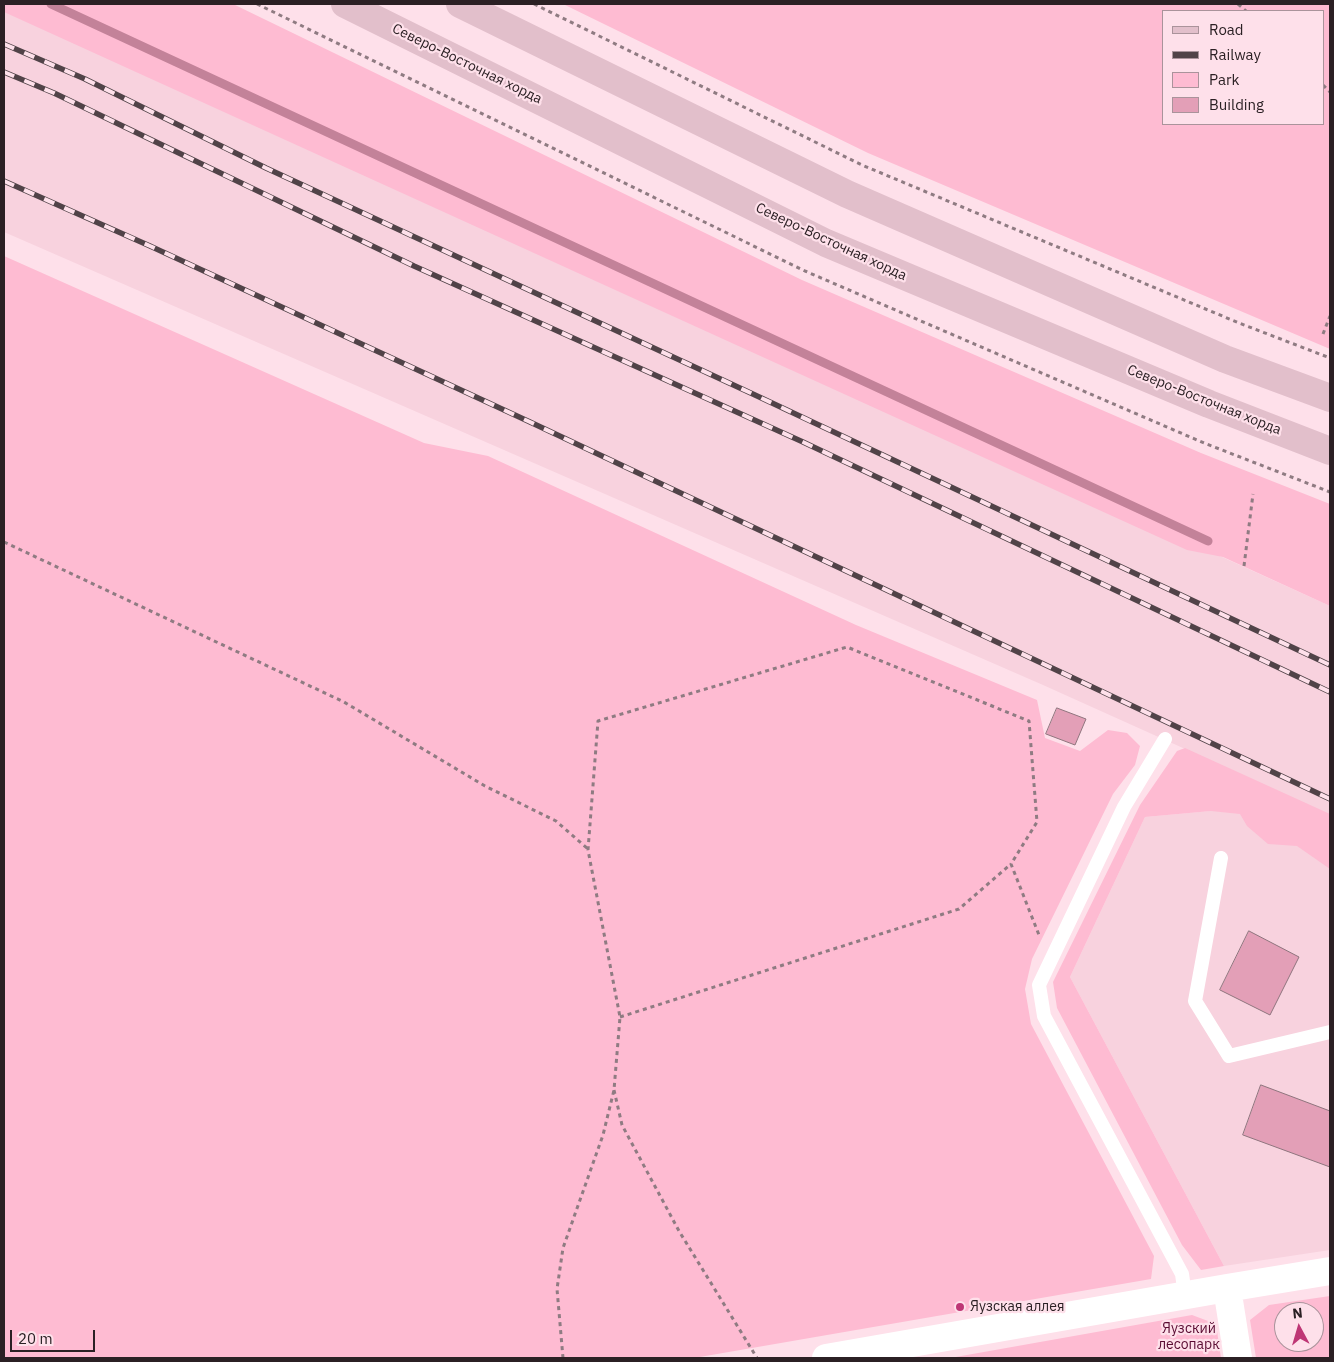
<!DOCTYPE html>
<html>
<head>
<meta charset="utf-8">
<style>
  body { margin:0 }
  #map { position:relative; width:1334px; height:1362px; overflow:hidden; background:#fee0ea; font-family:"IBM Plex Sans",sans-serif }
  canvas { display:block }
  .frame { position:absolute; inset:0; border:5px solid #2b2024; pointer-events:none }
  .legend { position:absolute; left:1162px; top:10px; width:162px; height:115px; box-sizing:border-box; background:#fee0ea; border:1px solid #aa939b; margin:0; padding:6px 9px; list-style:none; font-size:15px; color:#2b2024 }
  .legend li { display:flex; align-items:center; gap:10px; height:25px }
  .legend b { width:25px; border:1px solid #aa939b }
  .north { position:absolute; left:1274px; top:1302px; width:50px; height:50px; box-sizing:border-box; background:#fee0ea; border:1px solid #aa939b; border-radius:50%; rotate:354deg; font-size:14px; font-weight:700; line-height:20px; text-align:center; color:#2b2024 }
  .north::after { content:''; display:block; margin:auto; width:18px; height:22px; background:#be3675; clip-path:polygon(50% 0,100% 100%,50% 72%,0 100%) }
  .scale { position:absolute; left:10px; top:1330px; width:85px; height:22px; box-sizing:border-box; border:2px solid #2b2024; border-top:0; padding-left:6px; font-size:15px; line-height:18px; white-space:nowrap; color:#2b2024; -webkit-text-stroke:4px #fee0ea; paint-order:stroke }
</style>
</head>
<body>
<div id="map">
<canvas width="1334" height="1362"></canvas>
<div class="frame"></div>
<ul class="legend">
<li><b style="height:6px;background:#e2bfcb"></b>Road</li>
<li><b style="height:6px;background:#514348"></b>Railway</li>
<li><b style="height:14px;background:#febbd2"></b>Park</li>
<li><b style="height:14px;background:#e39fb7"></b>Building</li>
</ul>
<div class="north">N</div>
<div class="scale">20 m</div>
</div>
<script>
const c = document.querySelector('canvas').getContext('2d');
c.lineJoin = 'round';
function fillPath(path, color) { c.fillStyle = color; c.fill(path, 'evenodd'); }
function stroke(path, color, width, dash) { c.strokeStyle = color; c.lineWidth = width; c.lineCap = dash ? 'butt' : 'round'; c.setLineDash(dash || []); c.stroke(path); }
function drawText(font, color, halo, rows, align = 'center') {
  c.font = font + ' "IBM Plex Sans",sans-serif'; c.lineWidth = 4.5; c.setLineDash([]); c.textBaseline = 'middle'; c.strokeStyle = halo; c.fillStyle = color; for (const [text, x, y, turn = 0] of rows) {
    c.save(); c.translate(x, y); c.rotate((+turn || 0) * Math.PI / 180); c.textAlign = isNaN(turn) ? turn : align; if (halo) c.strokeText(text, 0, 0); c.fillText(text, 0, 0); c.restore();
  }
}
fillPath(new Path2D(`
  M4 4 1330 606V1250L1224 1266 1070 977 1145 817 1210 811 1234 771 1043 685 4 232Z`), '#f8d2de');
fillPath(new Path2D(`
  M4 4H233L802 280 1201 453 1330 504V606L1223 557 1187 550 4 12Z
  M563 4H1330V349L868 153ZM1163 11H1323V124H1163Z
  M4 256 424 443 488 456 856 625 1037 700 1045 738 1080 751 1108 730 1127 733 1140 746 1135 765 1113 794 1032 959 1025 989 1031 1024 1154 1256 1151 1279 694 1358H4Z
  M1185 748 1330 814V869L1297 846 1268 844 1247 826 1240 814 1211 811 1145 817 1070 977 1224 1266 1201 1270 1182 1245 1057 1008 1053 982 1140 805 1177 751Z
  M1330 1296V1358H1256L1250 1320 1269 1305ZM1284 1312H1314V1342H1284Z
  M1192 1315 1216 1324 1221 1358H950Z`), '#febbd2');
stroke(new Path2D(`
  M51 4 1208 541`), '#c38299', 9);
const building = new Path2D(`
  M1057 708 1086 719 1075 745 1046 734Z
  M1249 931 1299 957 1270 1015 1220 990Z
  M1261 1085 1330 1111V1167L1243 1135Z`);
fillPath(building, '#e39fb7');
stroke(building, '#8f757e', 1);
stroke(new Path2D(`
  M257 4 805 271 1204 443 1330 492
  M534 4 862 165 1239 323 1330 358
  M1238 4 1246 11
  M1323 85 1330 92
  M1323 334 1330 316
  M4 542 344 702 485 786 556 821 588 849
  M1244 566 1253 494
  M620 1017 959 909 1011 864
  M614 1090 622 1125 679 1231 757 1358
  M563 1358 557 1289 563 1248 603 1135 614 1090 620 1017 588 850 598 721 847 647 1029 721 1037 822 1011 864 1039 935`), '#8f7b82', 3, [4, 4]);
stroke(new Path2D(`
  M1165 739 1124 807 1039 985 1044 1016 1182 1274 1185 1295
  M1221 858 1195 1001 1229 1056 1330 1032`), '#fff', 14);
stroke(new Path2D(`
  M1227 1288 1238 1358
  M826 1358 1227 1288 1330 1271`), '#fff', 28);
stroke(new Path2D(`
  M345 4 826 243 1209 404 1330 451
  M460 4 847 194 1225 359 1330 398`), '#e2bfcb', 28);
const rail = new Path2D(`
  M4 44 85 79 266 168 755 395 1330 665
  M4 72 54 93 414 266 803 442 1330 692
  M4 181 150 246 530 422 1330 799`);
stroke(rail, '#514348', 5.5);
stroke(rail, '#fee0ea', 4, [11]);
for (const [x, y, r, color] of [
  [960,1307,5,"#be3675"]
]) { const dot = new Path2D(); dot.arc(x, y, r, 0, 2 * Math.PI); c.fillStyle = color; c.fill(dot); stroke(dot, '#fee0ea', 2); }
drawText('14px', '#2b2024', '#fee0ea', [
  ["Северо-Восточная хорда",467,64,26],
  ["Северо-Восточная хорда",831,242,25],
  ["Северо-Восточная хорда",1204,400,22]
]);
drawText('14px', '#2b2024', '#fee0ea', [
  ["Яузская аллея",970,1307]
], 'left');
drawText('14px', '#5a0b32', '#fee0ea', [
  ["Яузский",1189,1329],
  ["лесопарк",1189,1345]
]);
</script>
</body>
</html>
